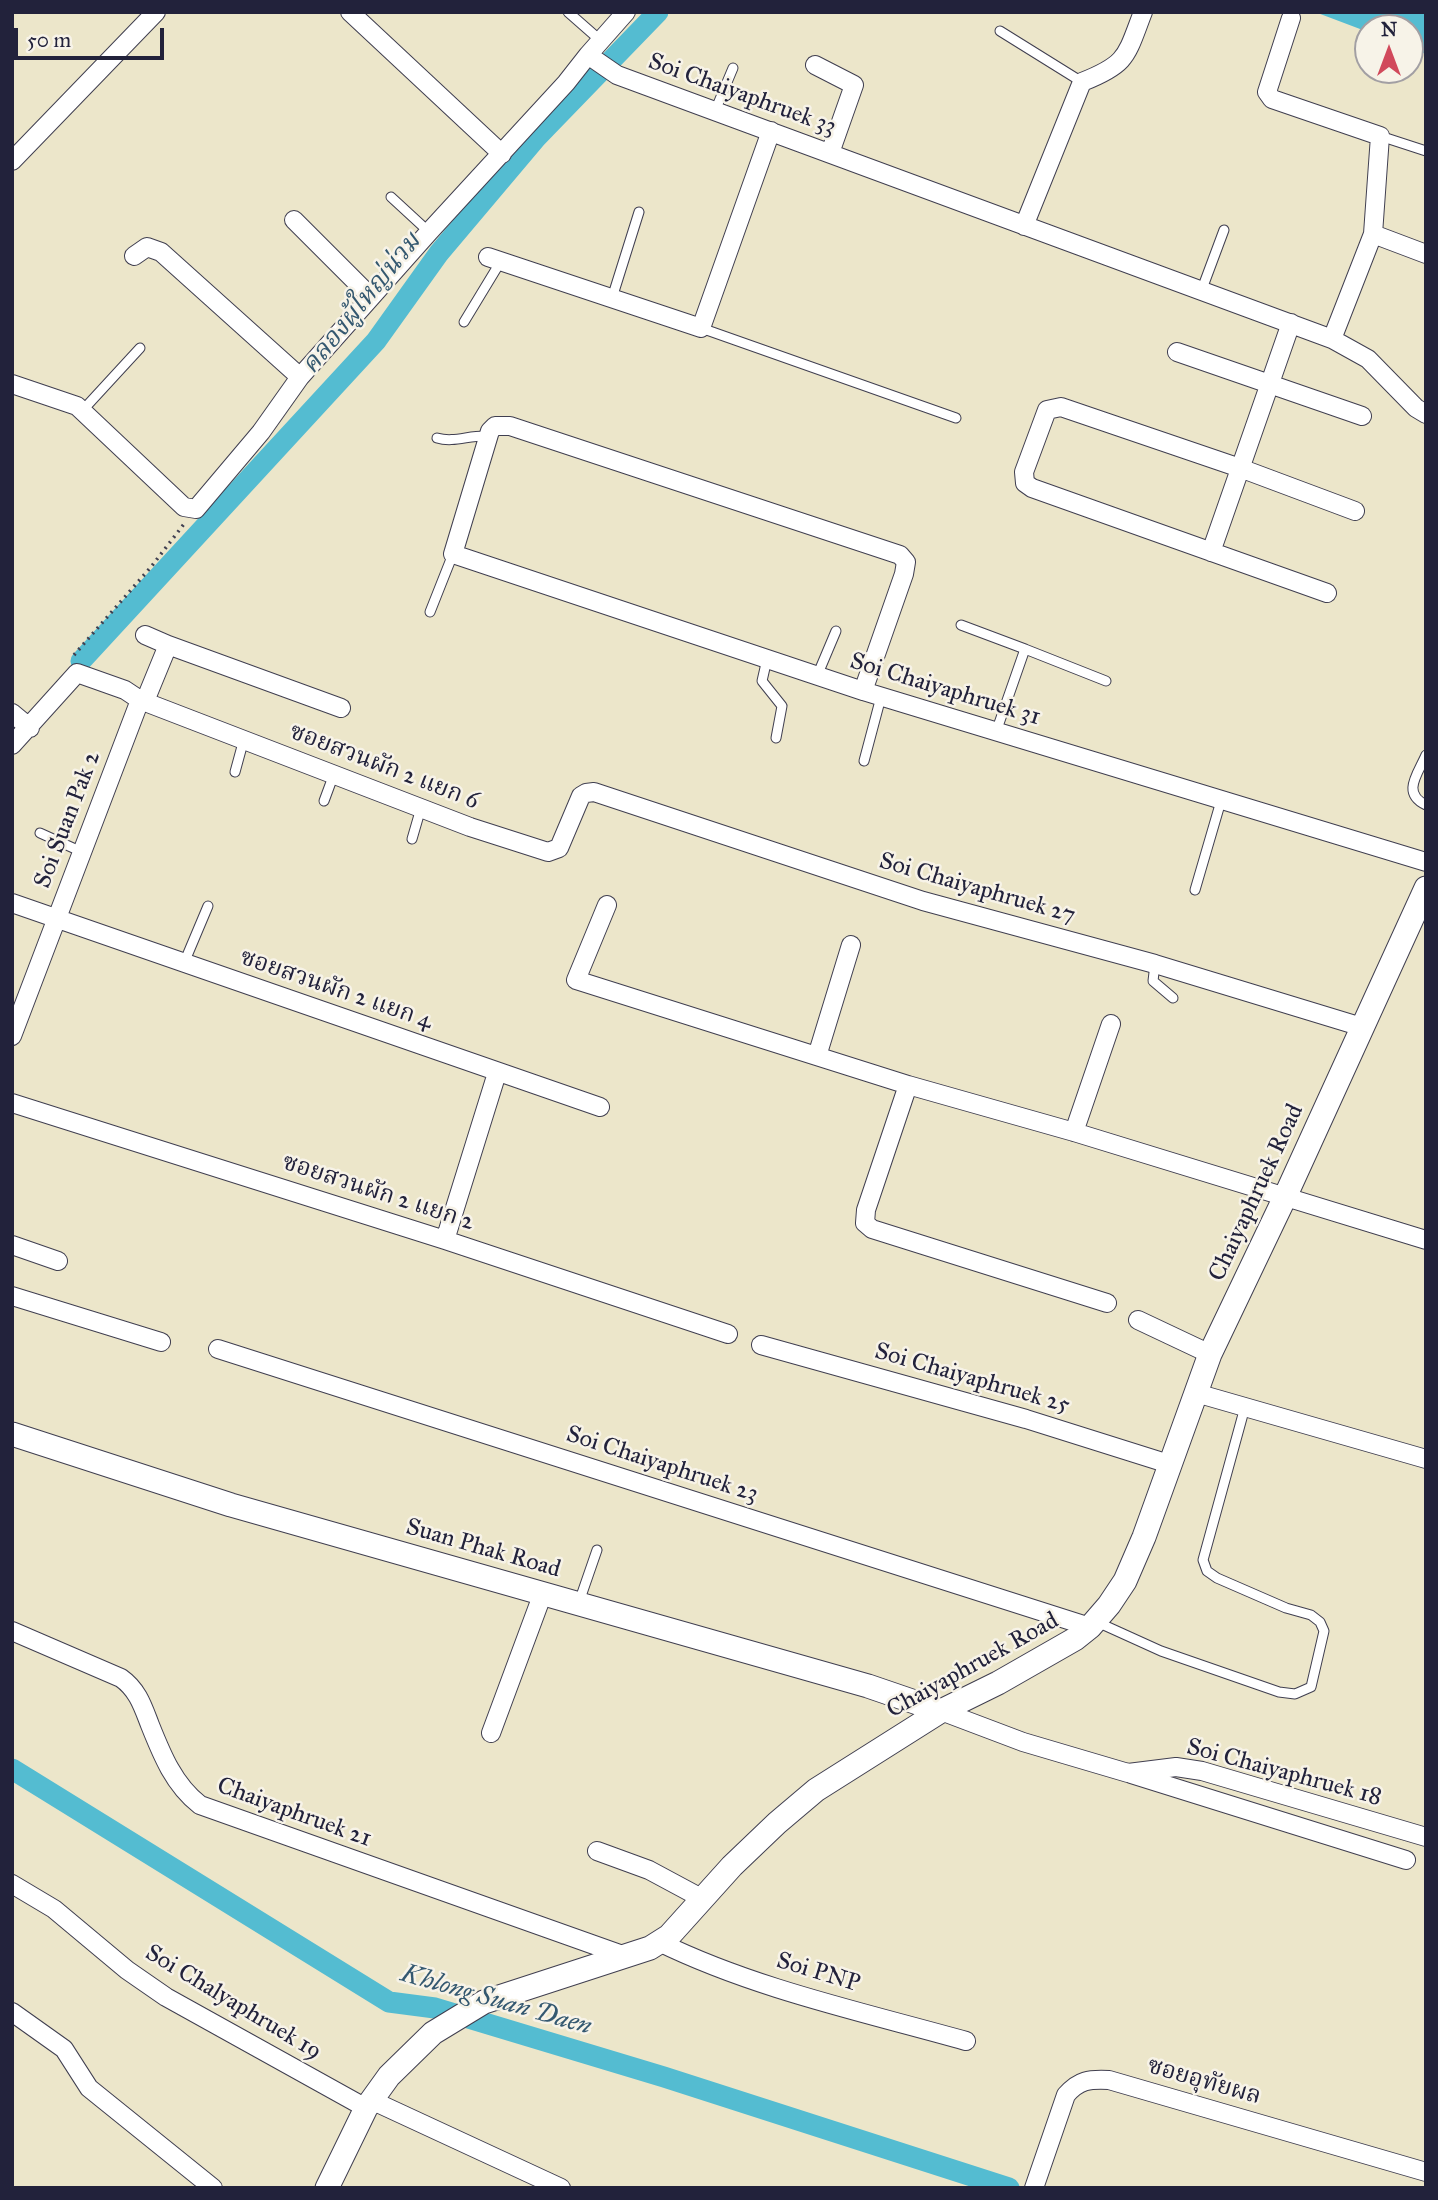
<!DOCTYPE html>
<html>
<head>
<meta charset="utf-8">
<style>
  body { margin:0 }
  #map { position:relative; width:1438px; height:2200px; overflow:hidden; background:#ece6ca; font-family:"IM FELL Great Primer",serif }
  canvas { display:block }
  .frame { position:absolute; inset:0; border:14px solid #22223b; pointer-events:none }
  .north { position:absolute; left:1354px; top:14px; width:70px; height:70px; box-sizing:border-box; background:#f7f3e8; border:2px solid #a29fa3; border-radius:50%; rotate:0deg; font-size:19px; font-weight:700; line-height:28px; text-align:center; color:#22223b }
  .north::after { content:''; display:block; margin:auto; width:24px; height:32px; background:#d1495b; clip-path:polygon(50% 0,100% 100%,50% 72%,0 100%) }
  .scale { position:absolute; left:14px; top:28px; width:150px; height:32px; box-sizing:border-box; border:4px solid #22223b; border-top:0; padding-left:9px; font-size:21px; line-height:24px; white-space:nowrap; color:#22223b; -webkit-text-stroke:5px #f7f3e8; paint-order:stroke }
</style>
</head>
<body>
<div id="map">
<canvas width="1438" height="2200"></canvas>
<div class="frame"></div>
<div class="north">N</div>
<div class="scale">50 m</div>
</div>
<script>
const c = document.querySelector('canvas').getContext('2d');
c.lineJoin = 'round';
function fillPath(path, color) { c.fillStyle = color; c.fill(path, 'evenodd'); }
function stroke(path, color, width, dash) { c.strokeStyle = color; c.lineWidth = width; c.lineCap = dash ? 'butt' : 'round'; c.setLineDash(dash || []); c.stroke(path); }
function drawText(font, color, halo, rows, align = 'center') {
  c.font = font + ' "IM FELL Great Primer","Noto Serif Thai",serif'; c.lineWidth = 5; c.setLineDash([]); c.textBaseline = 'middle'; c.strokeStyle = halo; c.fillStyle = color; for (const [text, x, y, turn = 0] of rows) {
    c.save(); c.translate(x, y); c.rotate((+turn || 0) * Math.PI / 180); c.textAlign = isNaN(turn) ? turn : align; if (halo) c.strokeText(text, 0, 0); c.fillText(text, 0, 0); c.restore();
  }
}
fillPath(new Path2D(`
  M1315 12H1426V54L1410 48V28H1368V32Z`), '#54bcd1');
stroke(new Path2D(`
  M81 661 376 341 439 253 536 138 658 12
  M12 1769 389 2002 435 2008 664 2077 1009 2188`), '#54bcd1', 21);
const service = new Path2D(`
  M568 12 601 41
  M1000 31 1082 82
  M715 111 733 68
  M1380 136 1426 151
  M391 197 429 232
  M1202 289 1224 230
  M612 298 639 212
  M464 322 501 261
  M701 328 956 418
  M82 411 140 348
  M437 438C454 443 469 435 487 436
  M430 612 453 554
  M961 625 1025 649
  M767 659 762 681 782 706 776 738
  M817 676 836 631
  M996 732 1025 649 1106 681
  M1426 755C1418 774 1401 793 1426 805
  M864 761 881 697
  M235 772 244 739
  M324 801 334 774
  M40 833 82 852
  M412 839 421 808
  M1195 890 1221 801
  M184 963 208 906
  M1155 964 1153 981 1173 998
  M579 1602 597 1550
  M1097 1622 1161 1651 1279 1692 1295 1694 1311 1687 1324 1631 1320 1622 1311 1615 1286 1608 1217 1578 1207 1571 1203 1560 1245 1407`);
const minor = new Path2D(`
  M350 12 502 154
  M1291 18 1267 92 1272 99 1380 136 1373 234 1332 339
  M588 55 626 12
  M815 65 854 85 830 153
  M12 161 156 12
  M294 220 371 297
  M1024 226 1082 82C1128 64 1126 56 1143 12
  M1373 234 1426 254
  M134 256 147 247 161 252 300 377
  M488 257 701 328 771 131
  M1177 352 1362 416
  M12 384 77 406 184 507 196 509 261 432 300 377 429 232 566 83 588 55 617 75 1332 339 1368 359 1416 408 1426 414
  M1211 552 1291 323
  M1327 593 1032 488 1025 483 1024 472 1047 410 1061 407 1240 468 1355 511
  M145 635 168 645 145 701
  M168 645 341 708
  M863 691 904 574 906 562 900 555 510 426H495L490 431 453 554 863 691 1426 862
  M12 713 30 728
  M12 745 77 673 125 690 140 700 470 827 548 852 559 848 581 796 586 793 594 792 923 901 1155 964 1362 1027
  M12 903 600 1107
  M607 905 576 980 908 1085 1074 1132 1426 1240
  M12 1036 140 700
  M817 1056 851 945
  M908 1085 866 1210 865 1223 872 1229 1107 1303
  M12 1103 445 1240 728 1334
  M1074 1132 1111 1024
  M445 1240 497 1073
  M12 1245 58 1261
  M12 1296 161 1342
  M1138 1320 1210 1354
  M761 1345 1026 1419 1169 1464
  M218 1349 1090 1627
  M1196 1393 1426 1459
  M12 1631 121 1678C138 1690 143 1707 150 1725 162 1755 174 1785 200 1805L628 1957
  M941 1711 1023 1742 1128 1773 1176 1767 1202 1771 1426 1837
  M491 1733 543 1593
  M1131 1774 1406 1860
  M597 1851 649 1870 703 1899
  M12 1884 54 1909 127 1970 166 1997 366 2108
  M659 1942C755 1989 863 2012 966 2041
  M12 2012 64 2049 89 2088 213 2188
  M371 2100 561 2188
  M1034 2188 1066 2095C1079 2080 1089 2079 1109 2080L1426 2172`);
const tertiary = new Path2D(`
  M12 1434 231 1505 868 1686 941 1711
  M327 2188 366 2108 389 2076 433 2033 484 2002 650 1948 669 1936 732 1866 777 1823 816 1790 941 1711 998 1683 1075 1639 1090 1627 1109 1605 1125 1581 1144 1537 1210 1354 1285 1197 1426 888`);
stroke(service, '#403f50', 11);
stroke(minor, '#403f50', 20);
stroke(tertiary, '#403f50', 25);
stroke(new Path2D(`
  M74 655 151 567 184 524`), '#403f50', 3.5, [2, 5]);
stroke(service, '#fff', 9);
stroke(minor, '#fff', 18);
stroke(tertiary, '#fff', 23);
drawText('24px', '#22223b', '#f7f3e8', [
  ["Soi Chaiyaphruek 33",742,95,20],
  ["Soi Chaiyaphruek 31",945,690,17],
  ["ซอยสวนผัก 2 แยก 6",384,767,21],
  ["Soi Suan Pak 2",68,820,-69],
  ["Soi Chaiyaphruek 27",977,889,16],
  ["ซอยสวนผัก 2 แยก 4",336,990,19],
  ["ซอยสวนผัก 2 แยก 2",378,1193,18],
  ["Chaiyaphruek Road",1257,1193,-65],
  ["Soi Chaiyaphruek 25",972,1379,16],
  ["Soi Chaiyaphruek 23",662,1465,18],
  ["Suan Phak Road",483,1549,16],
  ["Chaiyaphruek Road",973,1666,-29],
  ["Soi Chaiyaphruek 18",1284,1773,15],
  ["Chaiyaphruek 21",294,1813,20],
  ["Soi PNP",818,1973,17],
  ["Soi Chalyaphruek 19",233,2003,31],
  ["ซอยอุทัยผล",1204,2082,16]
]);
drawText('italic 26px', '#345870', '#f7f3e8', [
  ["คลองผู้ใหญ่น่วม",362,304,-51],
  ["Khlong Suan Daen",496,2001,16]
]);
</script>
</body>
</html>
